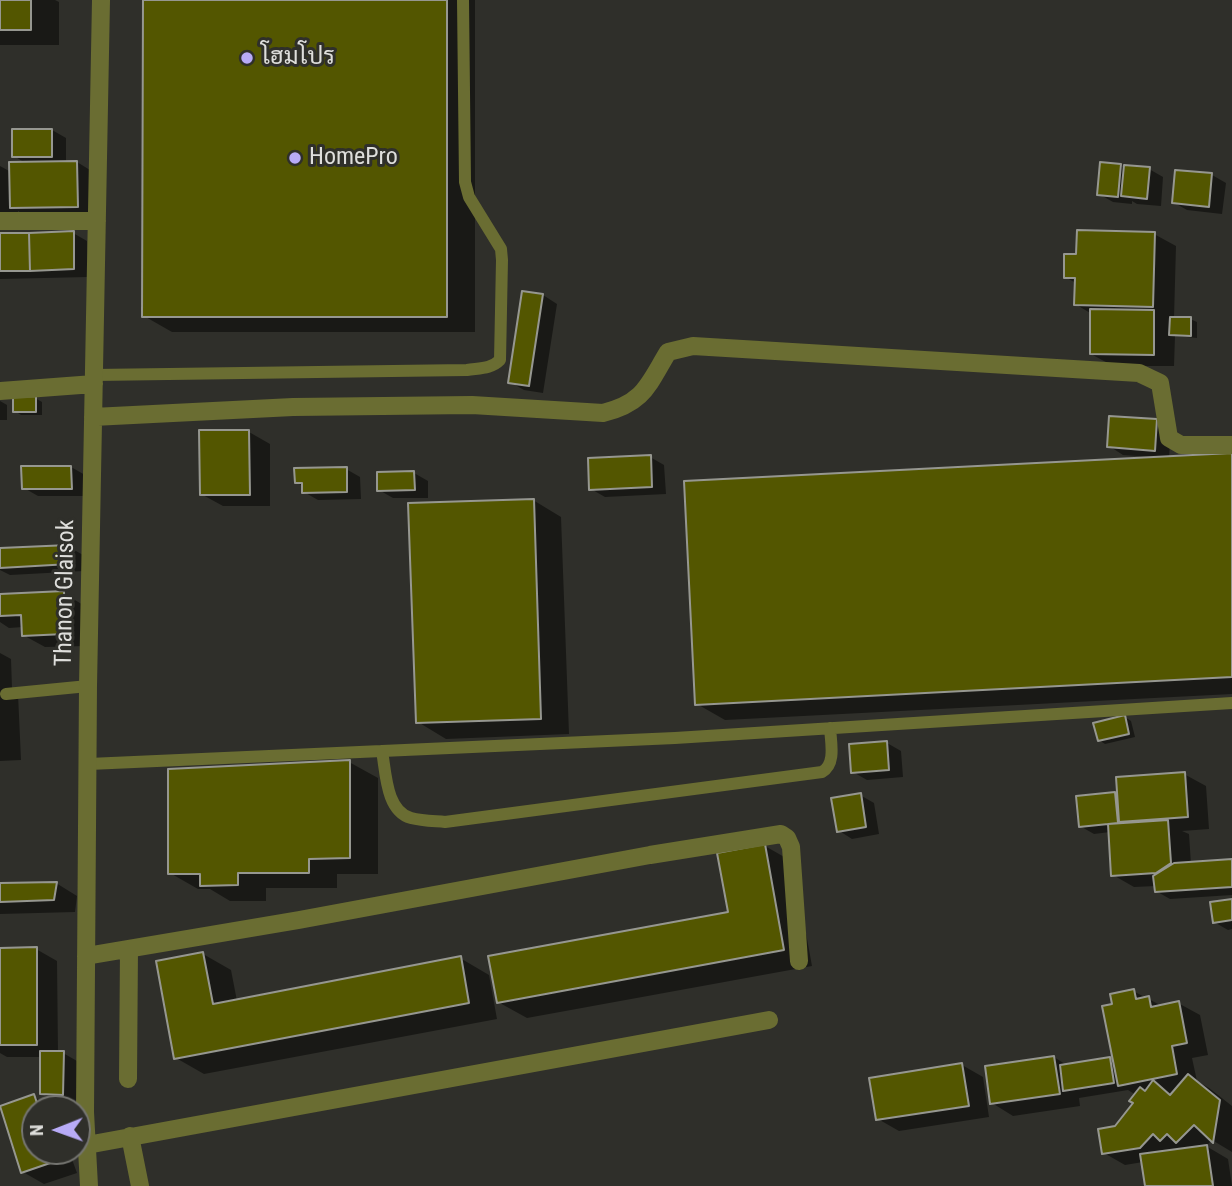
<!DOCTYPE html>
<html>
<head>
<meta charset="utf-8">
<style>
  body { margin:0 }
  #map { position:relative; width:1232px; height:1186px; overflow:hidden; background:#2f2f2a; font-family:"Roboto Condensed",sans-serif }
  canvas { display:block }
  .north { position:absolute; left:21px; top:1095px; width:70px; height:70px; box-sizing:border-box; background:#2f2f2a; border:2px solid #757571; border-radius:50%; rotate:269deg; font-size:19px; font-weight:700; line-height:28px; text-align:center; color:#dededb }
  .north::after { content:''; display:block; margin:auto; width:24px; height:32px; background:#b8abf7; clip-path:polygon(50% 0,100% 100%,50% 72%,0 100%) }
</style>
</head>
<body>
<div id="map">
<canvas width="1232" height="1186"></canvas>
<div class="north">N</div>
</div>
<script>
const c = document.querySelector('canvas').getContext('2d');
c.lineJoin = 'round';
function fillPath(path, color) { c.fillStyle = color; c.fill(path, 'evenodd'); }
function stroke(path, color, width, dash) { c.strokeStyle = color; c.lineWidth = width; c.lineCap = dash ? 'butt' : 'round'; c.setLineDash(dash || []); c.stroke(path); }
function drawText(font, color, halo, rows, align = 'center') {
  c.font = font + ' "Roboto Condensed",Sarabun,sans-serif'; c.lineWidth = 6; c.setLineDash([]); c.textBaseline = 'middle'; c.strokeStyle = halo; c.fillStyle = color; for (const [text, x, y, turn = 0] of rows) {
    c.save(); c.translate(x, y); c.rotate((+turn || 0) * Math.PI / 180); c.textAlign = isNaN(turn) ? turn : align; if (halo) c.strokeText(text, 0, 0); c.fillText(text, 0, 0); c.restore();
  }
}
fillPath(new Path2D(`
  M0 0H55L59 2V45H0Z
  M144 0H475V332H172L144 316Z
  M52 130 66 138V163L77 162 98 175 99 218 33 220 18 211V218H0V166L11 172 27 164 14 156Z
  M1121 166 1125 169H1149L1163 177 1161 206 1137 204 1132 201V204L1113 202 1099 194Z
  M1212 175 1226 183 1222 214 1187 210 1173 202Z
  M73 233 87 241 88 277 0 279V235Z
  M1154 234 1176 246 1174 318 1190 319 1197 322V338L1175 336 1174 366H1113L1091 354 1092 314 1075 304 1076 283 1065 277 1078 256Z
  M543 295 557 304 543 393 524 390 510 382Z
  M35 398 42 402V415H21L15 411Z
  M0 401 7 405V420H0Z
  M1111 418 1157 421 1171 429 1169 458 1232 455V694L725 720 697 704 1151 459V457L1123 455 1109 446Z
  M249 432 270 444V506H223L201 494Z
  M650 457 664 465 666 494 605 497 591 489Z
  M71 467 85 475V496H38L24 488Z
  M346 469 360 477 361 499 318 500 304 492V487L296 482Z
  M414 473 428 481V498H393L379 490Z
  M533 500 561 517 569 734 446 739 418 722Z
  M69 547 83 555 84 571 10 575 0 570V550Z
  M63 593 85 606 86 646 45 647 23 635V627L9 628 0 622V596Z
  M0 653 11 659 12 688 18 694 21 760 0 761Z
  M1125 717 1131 721 1135 737 1105 744 1099 740Z
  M887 743 901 751 903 777 867 780 853 772Z
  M349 762 378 778V874H337V888H266V901H230L210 889H198L170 873Z
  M1184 774 1206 786 1209 829 1182 831 1189 834 1191 864 1232 861V895L1170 899 1156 891V886L1134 887 1113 875 1110 832 1094 834 1080 826 1115 794 1119 796Z
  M860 795 874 803 879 834 852 839 838 830Z
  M765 846 793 862 812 966 527 1018 498 1002 730 914Z
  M56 883 77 896 75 912 0 914V885Z
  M1232 901V929L1228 930 1214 922Z
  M0 949H36L57 961 58 1053H63L77 1061V1102L55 1101 41 1093 42 1057H7L0 1053Z
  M203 954 231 970 237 1001 460 958 489 975 497 1019 204 1074 176 1058Z
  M1133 991 1162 1006 1178 1003 1200 1015 1208 1055 1192 1058 1197 1081 1209 1088 1232 1106V1152L1212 1140 1206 1146 1228 1159 1232 1186H1147L1143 1162 1125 1165 1104 1153 1116 1128 1135 1103 1136 1095 1128 1090 1079 1098 1080 1106 1013 1116 992 1103 1054 1057 1068 1066 1110 1059 1115 1062 1114 1005Z
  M962 1065 983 1077 989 1117 899 1131 878 1119Z
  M33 1096 55 1109H35V1151H69L77 1173 44 1184 23 1172Z`), '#0007');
const building = new Path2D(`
  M0 0H31V30H0Z
  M143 0H447V317H142Z
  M12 129H52V157H12Z
  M77 161 78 207 10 208 9 162Z
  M1100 162 1121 164 1118 197 1097 195Z
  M1124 165 1150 167 1147 199 1121 196Z
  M1175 170 1212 173 1209 207 1172 203Z
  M1077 230 1155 232 1153 307 1074 305 1075 278H1064V254H1076Z
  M74 231V269L30 271 29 233Z
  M0 233H29L30 271H0Z
  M522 291 543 294 529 386 508 383Z
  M1090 309 1154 310V355L1090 354Z
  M1170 317H1191V336L1169 335Z
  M36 396V412H13V397Z
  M1109 416 1157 419 1155 451 1107 447Z
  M199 430H249L250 495H200Z
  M1232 453V677L695 705 684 481Z
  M651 455 652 487 589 490 588 458Z
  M21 466H71L72 489H22Z
  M347 467V492L302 493V483H295L294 468Z
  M414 471 415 490 377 491V472Z
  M534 499 541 719 416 723 408 503Z
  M69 545 70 564 0 568V548Z
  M64 591 65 634 22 636 21 615 0 616V594Z
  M1125 715 1129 734 1098 741 1093 723Z
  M887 741 889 770 851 773 849 744Z
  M350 760V858L309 859V873H238V885L200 886V874H168V769Z
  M1185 772 1188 817 1119 822 1116 777Z
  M1115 792 1118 823 1079 827 1076 796Z
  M861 793 866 827 837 832 831 798Z
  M1168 820 1171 863 1156 873 1111 876 1108 824Z
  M765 844 784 950 497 1003 488 956 728 912 717 853Z
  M1232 859V887L1155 892 1153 876 1174 863Z
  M57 882 54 900 0 902V883Z
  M1232 899V920L1213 923 1210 902Z
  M37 947V1045H0V948Z
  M203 952 213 1004 461 956 469 1003 174 1059 156 961Z
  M1134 989 1136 999 1149 996 1151 1007 1179 1001 1187 1043 1172 1046 1177 1074 1118 1086 1102 1006 1112 1004 1110 994Z
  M40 1051H64L63 1095 40 1094Z
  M1054 1056 1060 1094 990 1104 985 1066Z
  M1110 1057 1114 1083 1063 1091 1060 1065Z
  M962 1063 969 1106 876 1120 869 1078Z
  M1188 1074 1220 1100 1213 1143 1194 1125 1176 1143 1167 1134 1160 1141 1153 1134 1140 1148 1102 1154 1098 1129 1115 1126 1133 1103 1129 1101 1140 1087 1145 1091 1153 1080 1170 1095Z
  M34 1094 39 1109H35V1151H53L56 1161 21 1173 0 1106Z
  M1207 1145 1213 1186H1145L1140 1154Z`);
fillPath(building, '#535600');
stroke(building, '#969790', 2);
stroke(new Path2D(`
  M94 375 467 370C480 368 491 369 500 360L502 260 501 249 469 197 465 182 463 0
  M6 694 88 686
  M382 751C386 773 386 811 411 818 422 821 434 821 445 822L822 772C836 764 831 743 830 728
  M89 764 675 738 1232 703`), '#6a6d32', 12);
stroke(new Path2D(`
  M0 221H97
  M0 391 94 384
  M93 417 293 407 472 405 603 413C644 403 648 385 668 352L693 346 1139 373 1160 383 1169 438 1181 445H1232
  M86 956 299 920 650 855 781 834 787 838 791 847 799 961
  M128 1079 129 949
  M130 1136 140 1186
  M87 1145 769 1020
  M89 1186 85 1112 88 686 101 0`), '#6a6d32', 18);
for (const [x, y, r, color] of [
  [247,58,7,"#b8abf7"],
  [295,158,7,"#b8abf7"]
]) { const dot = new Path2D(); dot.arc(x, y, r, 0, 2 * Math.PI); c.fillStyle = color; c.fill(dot); stroke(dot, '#2f2f2a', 2.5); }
drawText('24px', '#dededb', '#2f2f2a', [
  ["โฮมโปร",261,58],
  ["HomePro",309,158]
], 'left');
drawText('24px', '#dededb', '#2f2f2a', [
  ["Thanon Glaisok",66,593,-89]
]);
</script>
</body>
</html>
